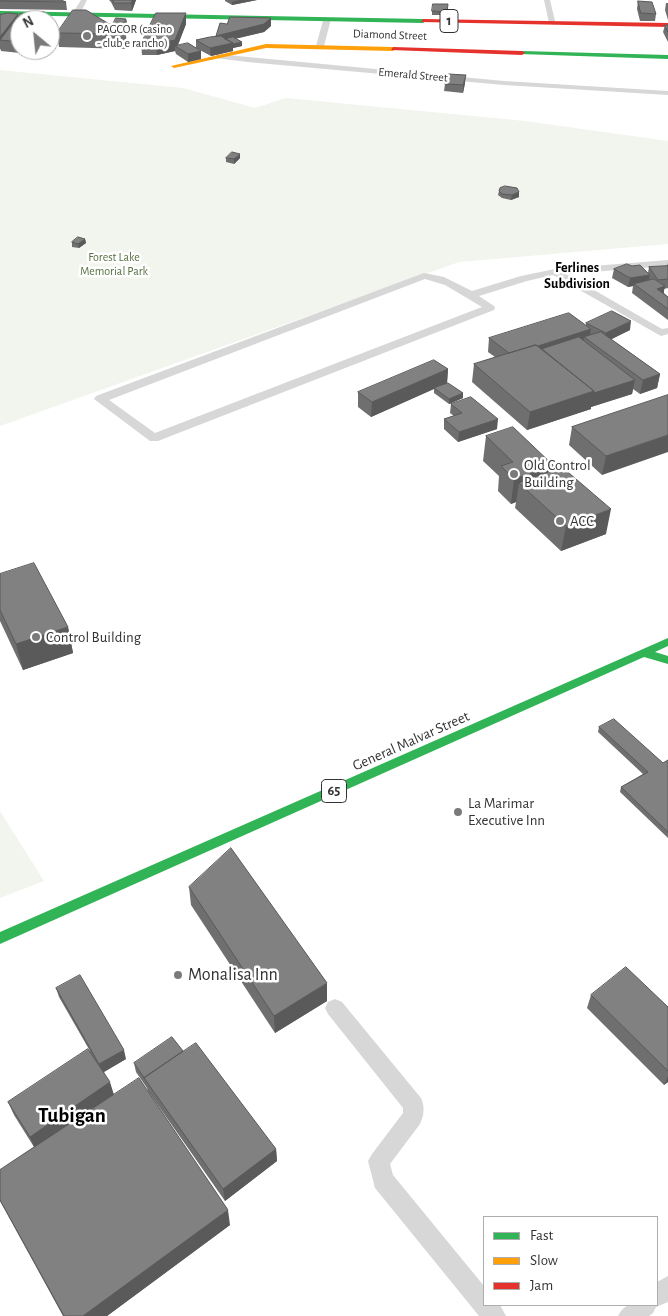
<!DOCTYPE html>
<html>
<head>
<meta charset="utf-8">
<style>
  body { margin:0 }
  #map { position:relative; width:668px; height:1316px; overflow:hidden; background:#fff; font-family:"Alegreya Sans",sans-serif }
  canvas { display:block }
  .legend { position:absolute; left:483px; top:1216px; width:175px; height:90px; box-sizing:border-box; background:#fff; border:1px solid #adadad; margin:0; padding:6px 9px; list-style:none; font-size:15px; color:#333 }
  .legend li { display:flex; align-items:center; gap:10px; height:25px }
  .legend b { width:25px; border:1px solid #adadad }
  .north { position:absolute; left:10px; top:10px; width:50px; height:50px; box-sizing:border-box; background:#fff; border:1px solid #adadad; border-radius:50%; rotate:332deg; font-size:14px; font-weight:700; line-height:20px; text-align:center; color:#333 }
  .north::after { content:''; display:block; margin:auto; width:18px; height:22px; background:#7a7a7a; clip-path:polygon(50% 0,100% 100%,50% 72%,0 100%) }
</style>
</head>
<body>
<div id="map">
<canvas width="668" height="1316"></canvas>
<ul class="legend">
<li><b style="height:6px;background:#30b455"></b>Fast</li>
<li><b style="height:6px;background:#ff9f0a"></b>Slow</li>
<li><b style="height:6px;background:#e5322d"></b>Jam</li>
</ul>
<div class="north">N</div>
</div>
<script>
const c = document.querySelector('canvas').getContext('2d');
c.lineJoin = 'round';
function fillPath(path, color) { c.fillStyle = color; c.fill(path, 'evenodd'); }
function stroke(path, color, width, dash) { c.strokeStyle = color; c.lineWidth = width; c.lineCap = dash ? 'butt' : 'round'; c.setLineDash(dash || []); c.stroke(path); }
function drawText(font, color, halo, rows, align = 'center') {
  c.font = font + ' "Alegreya Sans",sans-serif'; c.lineWidth = 5; c.setLineDash([]); c.textBaseline = 'middle'; c.strokeStyle = halo; c.fillStyle = color; for (const [text, x, y, turn = 0] of rows) {
    c.save(); c.translate(x, y); c.rotate((+turn || 0) * Math.PI / 180); c.textAlign = isNaN(turn) ? turn : align; if (halo) c.strokeText(text, 0, 0); c.fillText(text, 0, 0); c.restore();
  }
}
fillPath(new Path2D(`
  M0 70 183 88 255 108 286 98 525 121 668 141V244L459 262 0 426Z
  M0 811 44 881 0 898Z`), '#f1f5ed');
fillPath(new Path2D(`
  M81 0H87L79 16H73L72 14Z
  M544 0H550L556 25 549 23Z
  M324 17 331 19 324 46 320 48 316 46Z
  M216 54 504 81 668 91V95L504 85 247 62 216 58Z
  M668 260V266L566 274 662 329 668 328V334L661 336 553 275 527 281 479 296 494 306 495 308 494 310 158 441H150L94 399 96 396 424 273 444 277 472 291 521 276 555 269ZM425 279 445 285 482 307 155 433 109 400Z
  M335 999 342 1002 421 1098C425 1107 424 1115 420 1124L390 1164 393 1175 484 1286V1305H500L506 1316H479L375 1188 368 1161 372 1154 403 1113V1108L328 1014 325 1008 328 1002Z
  M668 1276V1302L656 1307 653 1313 649 1316H618C626 1299 640 1305 657 1305V1282Z`), '#d7d7d7');
fillPath(new Path2D(`
  M0 11 423 19 426 21 423 23 0 15Z
  M522 51 668 55V59L520 54Z
  M668 638V646L655 652 668 656V664L644 657 0 944V932Z`), '#30b455');
fillPath(new Path2D(`
  M266 44 393 47 396 49 393 51 266 48 174 68 171 66Z`), '#ff9f0a');
fillPath(new Path2D(`
  M423 19 668 23V27L421 22Z
  M393 47 522 51 525 53 522 55 391 50Z`), '#e5322d');
fillPath(new Path2D(`
  M0 0 66 2 67 10 0 9Z
  M109 0H136L132 11 115 10 111 2Z
  M225 0H257L232 5 225 1Z
  M638 1 656 14 655 21H640L637 9Z
  M666 3H668V20L665 10Z
  M448 4 446 15H432V11Z
  M0 15 18 16 20 20V50H22L20 53 1 51V49L0 50Z
  M127 22 123 30 118 29 126 34 127 49 59 47 57 33 112 26Z
  M186 24 178 45 201 51V59L188 62 176 54 175 51 157 55H142L141 44Z
  M665 25H668V42L663 32Z
  M271 26 264 32 235 39 242 42V46L233 48V51L211 56 196 48V40Z
  M465 83 463 93 444 91 445 84Z
  M226 158H240L234 164 226 162Z
  M499 191 519 192V197L511 200 502 198 498 195Z
  M85 239 86 243 79 248 72 247V242Z
  M668 263V288L664 289V293L668 297V320L632 293 633 286 628 287 612 278 614 269 632 266 648 273 649 267 667 266Z
  M586 323 630 330 611 339 660 374 657 388 640 394 633 389 632 394 591 407V409L527 430 472 382 474 364 495 357 488 352 489 338 586 325Z
  M448 369 447 383 463 393V398L449 404 434 393V389L371 417 358 407V392Z
  M668 395 602 475 569 445 572 427Z
  M451 404 497 429 458 442 444 429V419L454 416 450 413Z
  M486 436 553 470 606 534 561 551 515 508 516 502 511 504 498 491 499 476 483 461Z
  M0 574 68 627 73 653 23 670 0 621Z
  M599 727 663 763 668 760V838L620 792 621 787 643 774 598 732Z
  M189 887 327 1001 275 1033 191 905Z
  M56 988 126 1059 104 1072 114 1095 230 1225 107 1316H63L0 1201V1170L34 1147 14 1115 8 1102 90 1051 59 997Z
  M591 995 668 1007V1082L664 1085 587 1008Z
  M183 1051 276 1149 277 1161 225 1201 148 1091 147 1088 136 1072 134 1063Z`), '#6f6f6f');
fillPath(new Path2D(`
  M132 0H136L132 11 131 3Z
  M239 0H257L232 5V2Z
  M44 12 45 20H38Z
  M186 13V24L177 47 175 46V51L157 55 156 44Z
  M18 14 20 24 0 40V37Z
  M271 18V26L264 32 216 43V36Z
  M126 19 127 22 123 30V26Z
  M242 42V46L233 48V51L211 56 210 48 233 43Z
  M201 51V59L188 62V54Z
  M466 75 465 83 463 93V85Z
  M240 154V158L234 164V159Z
  M519 192V197L511 200 512 195Z
  M85 239 86 243 79 248 78 244Z
  M650 275 648 284H634L633 286 628 287 630 278Z
  M665 286 663 296 657 289Z
  M631 321 630 330 604 343 606 333Z
  M591 329 589 341 584 337 583 345 511 355Z
  M448 369 447 383 371 417 372 402Z
  M660 374 657 388 640 394 643 380Z
  M635 380 632 394 591 407V409L527 430 530 412 594 391Z
  M463 393V398L449 404V399Z
  M498 419 497 429 458 442 459 432Z
  M668 435V452L602 475 606 456Z
  M554 466 550 491 519 483 516 502 511 504 514 479Z
  M611 509 606 534 561 551 566 526Z
  M68 627 73 653 23 670 16 644Z
  M327 983V1001L275 1033 274 1016Z
  M124 1050 126 1059 102 1073 99 1064Z
  M668 1076V1082L664 1085Z
  M110 1082 114 1095 35 1149 30 1137Z
  M276 1149 277 1161 225 1201 223 1189Z
  M228 1210 230 1225 107 1316H83Z`), '#5a5a5a');
const building = new Path2D(`
  M0 0H61L66 2 0 1Z
  M113 0H132L131 3H114Z
  M638 1 652 2 656 14 641 13Z
  M433 4H448L447 12 432 11Z
  M73 10H86L126 34 57 33Z
  M44 12 38 20H20V40L19 42 0 40 20 14Z
  M8 13 18 14 0 37V15Z
  M156 13H186L175 40 156 44H141Z
  M230 17 271 18 264 24 216 36 220 23 227 24Z
  M116 18 126 19 123 26H112Z
  M665 25H668V32Z
  M221 36 233 43 210 48 196 40 210 37Z
  M233 37 242 42 233 44V43L225 39Z
  M188 43 201 51 188 54 175 46Z
  M448 74 466 75 463 85 445 84Z
  M232 152 240 154 234 159 226 158Z
  M505 186 517 188 519 192 512 195 502 194 499 191 500 188Z
  M78 237 85 239 78 244 72 242Z
  M627 264 632 266 640 265 650 275 630 278 614 269Z
  M668 266V279L658 280 649 267Z
  M654 279 665 286 657 289 668 297V309L634 284Z
  M612 311 631 321 606 333 586 323Z
  M569 313 591 329 538 346 536 345 509 353 489 338Z
  M601 332 660 374 643 380 584 337Z
  M579 337 635 380 594 393V391L542 349Z
  M536 345 594 391 530 412 474 364Z
  M434 360 448 369 372 402 358 392Z
  M448 383 463 393 449 399 434 388Z
  M668 395V435L606 456 572 427Z
  M471 397 498 419 459 432 444 419 462 413 451 404Z
  M513 427 554 466 514 479 501 466 513 462 486 436Z
  M562 467 611 509 566 526 519 483Z
  M34 563 68 627 16 644 0 610V574Z
  M614 719 663 763 668 760V832L621 787 648 772 599 727Z
  M231 848 327 983 274 1016 189 887Z
  M626 967 668 1007V1071L591 995Z
  M80 975 124 1050 99 1064 56 988Z
  M172 1037 183 1051 144 1078 145 1079 134 1063Z
  M196 1043 276 1149 223 1189 144 1078Z
  M88 1049 110 1082 30 1137 8 1102Z
  M139 1078 228 1210 83 1316H64L0 1200V1170Z`);
fillPath(building, '#818181');
stroke(building, '#5a5a5a', 1);
for (const [x, y, r, color] of [
  [87,36,5,"#7a7a7a"],
  [514,474,5,"#7a7a7a"],
  [560,521,5,"#7a7a7a"],
  [36,637,5,"#7a7a7a"],
  [458,812,5,"#7a7a7a"],
  [178,975,5,"#7a7a7a"]
]) { const dot = new Path2D(); dot.arc(x, y, r, 0, 2 * Math.PI); c.fillStyle = color; c.fill(dot); stroke(dot, '#fff', 2); }
drawText('12px', '#333', '#fff', [
  ["PAGCOR (casino",97,29],
  ["- club e rancho)",97,43]
], 'left');
drawText('12px', '#333', '#fff', [
  ["Diamond Street",390,35,2],
  ["Emerald Street",413,75,5]
]);
drawText('12px', '#56703f', '#fff', [
  ["Forest Lake",114,257],
  ["Memorial Park",114,271]
]);
for (const [x, y, w] of [
  [449,21,18],
  [334,791,25]
]) { const box = new Path2D(); box.roundRect(x - w / 2, y - 11.5, w, 23, 4); c.fillStyle = '#fff'; c.fill(box); stroke(box, '#333', 1); }
drawText('bold 14px', '#333', null, [
  ["1",449,21],
  ["65",334,791]
]);
drawText('bold 14px', '#000', '#fff', [
  ["Ferlines",577,268],
  ["Subdivision",577,284]
]);
drawText('15px', '#333', '#fff', [
  ["Old Control",524,465],
  ["Building",524,482],
  ["ACC",570,521],
  ["Control Building",46,637],
  ["La Marimar",468,803],
  ["Executive Inn",468,820]
], 'left');
drawText('15px', '#333', '#fff', [
  ["General Malvar Street",411,741,-24]
]);
drawText('18px', '#333', '#fff', [
  ["Monalisa Inn",188,975]
], 'left');
drawText('bold 21px', '#000', '#fff', [
  ["Tubigan",72,1116]
]);
</script>
</body>
</html>
